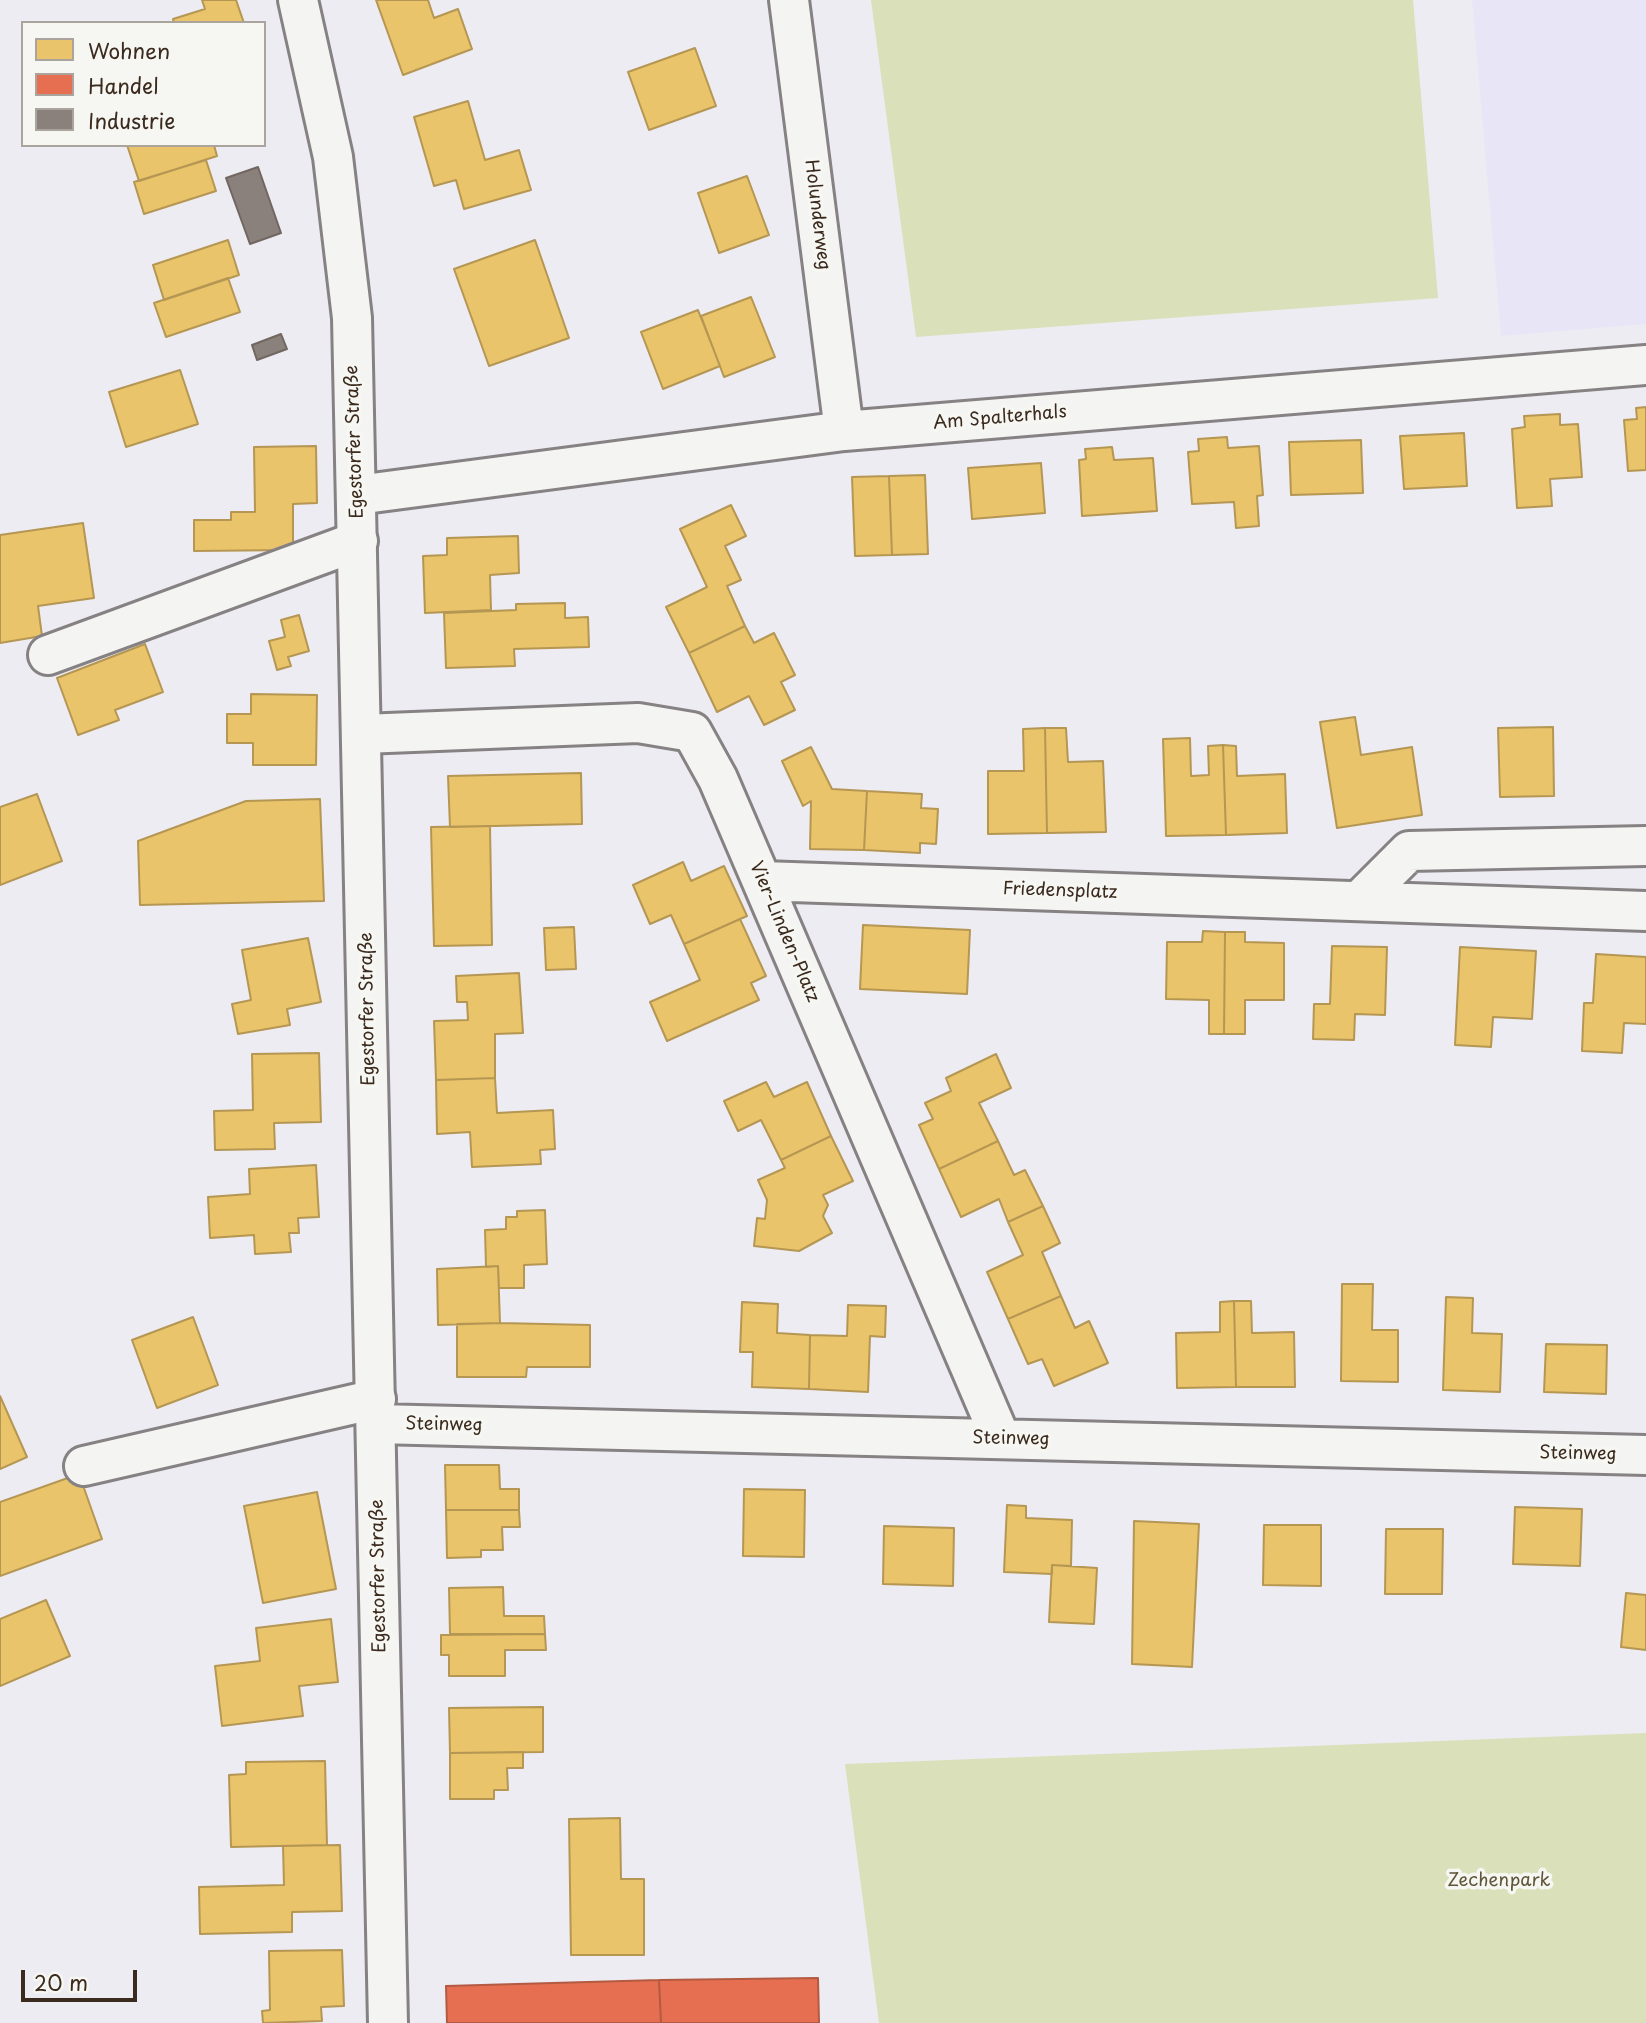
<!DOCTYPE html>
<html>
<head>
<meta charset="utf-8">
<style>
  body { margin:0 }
  #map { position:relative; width:1646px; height:2023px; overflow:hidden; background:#edecf3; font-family:"Playpen Sans",sans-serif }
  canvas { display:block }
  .legend { position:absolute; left:21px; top:21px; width:245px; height:126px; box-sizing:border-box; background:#f6f6f2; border:2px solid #aba49d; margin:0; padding:9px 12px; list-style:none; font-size:21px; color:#3b2a1e }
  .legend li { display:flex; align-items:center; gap:14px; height:35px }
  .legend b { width:35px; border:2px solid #aba49d }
  .scale { position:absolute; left:21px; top:1970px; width:116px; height:32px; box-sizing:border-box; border:4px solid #3b2a1e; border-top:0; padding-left:9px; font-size:21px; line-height:24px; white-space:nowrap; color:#3b2a1e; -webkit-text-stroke:5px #f6f6f2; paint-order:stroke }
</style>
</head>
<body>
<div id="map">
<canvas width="1646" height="2023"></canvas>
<ul class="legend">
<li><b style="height:19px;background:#e9c46a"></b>Wohnen</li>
<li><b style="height:19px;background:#e76f51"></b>Handel</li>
<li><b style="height:19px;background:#8a817c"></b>Industrie</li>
</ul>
<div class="scale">20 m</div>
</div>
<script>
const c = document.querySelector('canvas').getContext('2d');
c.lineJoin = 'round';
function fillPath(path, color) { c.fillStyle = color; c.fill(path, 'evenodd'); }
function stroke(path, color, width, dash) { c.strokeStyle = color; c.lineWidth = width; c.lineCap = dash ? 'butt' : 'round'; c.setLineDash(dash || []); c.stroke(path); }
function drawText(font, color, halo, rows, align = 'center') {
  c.font = font + ' "Playpen Sans",sans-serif'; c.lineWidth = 7; c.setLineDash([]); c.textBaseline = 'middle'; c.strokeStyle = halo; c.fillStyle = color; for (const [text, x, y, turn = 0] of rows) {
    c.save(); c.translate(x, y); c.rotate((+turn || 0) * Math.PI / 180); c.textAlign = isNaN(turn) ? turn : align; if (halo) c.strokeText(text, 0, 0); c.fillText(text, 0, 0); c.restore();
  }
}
fillPath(new Path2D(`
  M1472 0H1646V324L1501 336Z`), '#e8e5f6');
fillPath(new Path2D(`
  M871 0H1413L1438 298 916 337Z
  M1646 1733V2023H879L845 1764Z`), '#dae0b9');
const homes = new Path2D(`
  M202 0H236L244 23H174L173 19 205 9Z
  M376 0H428L434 18 458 9 472 49 403 75Z
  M695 48 716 106 649 130 628 72Z
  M468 101 485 160 519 150 531 190 464 209 456 180 434 186 414 117Z
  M127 145H214L217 156 139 181Z
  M206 160 216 191 144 214 134 182Z
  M747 176 769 235 719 253 698 193Z
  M228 240 239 275 164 300 153 265Z
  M535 240 569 338 489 366 454 269Z
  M228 278 240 312 166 337 154 303Z
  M751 297 775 357 724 377 701 316Z
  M698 310 720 366 663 389 641 332Z
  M180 370 198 424 126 447 109 392Z
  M1646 407V470L1628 471 1624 420 1637 419 1636 408Z
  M1560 414V425L1578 424 1582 477 1550 479 1552 506 1517 508 1512 429 1525 427 1524 416Z
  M1464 433 1467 486 1404 489 1400 436Z
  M1227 437 1228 448 1259 446 1263 495 1257 496 1259 526 1236 528 1234 502 1192 504 1188 452 1199 451 1198 439Z
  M1361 440 1363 493 1291 495 1289 442Z
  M316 446 317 503 293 504V550L194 551V520H231V512H255L254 447Z
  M1112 447 1114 460 1153 458 1157 511 1082 516 1079 460 1086 459 1085 449Z
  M1041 463 1045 513 972 519 968 468Z
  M925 475 928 554 892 555 889 476Z
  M889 476 892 555 855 556 852 477Z
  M731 505 746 536 725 546 741 580 727 586 745 626 689 653 666 607 707 587 680 529Z
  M83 523 94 598 38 606 42 636 0 643V535Z
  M518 536 519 573 490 575 491 610 425 613 423 556 447 555V538Z
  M565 603V618L588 617 589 647 514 649 515 666 446 668 444 613 516 610V604Z
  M299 615 309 651 288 657 291 666 277 670 269 641 285 637 281 620Z
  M745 626 754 643 774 633 795 675 781 682 795 710 764 725 749 696 717 712 689 653Z
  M145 644 163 692 115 710 119 720 78 735 57 678Z
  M251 694 317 695 316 765H253V743H227V714H251Z
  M1355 717 1361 755 1412 747 1422 815 1337 828 1320 722Z
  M1553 727 1554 796 1500 797 1498 728Z
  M1045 728H1066L1068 762 1103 761 1106 832 1047 833Z
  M1045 728 1047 833 988 834V771H1024L1023 729Z
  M1190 738 1191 776 1209 775 1208 746 1223 745 1226 835 1166 836 1163 739Z
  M1223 745 1236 746 1237 776 1285 774 1287 833 1226 835Z
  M811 747 832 789 867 791 864 850 810 849 811 801 803 806 782 761Z
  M581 773 582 824 450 827 448 776Z
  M867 791 922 794 921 808 938 809 936 844 920 843V853L864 850Z
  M37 794 62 861 0 885V807Z
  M320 799 324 901 140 905 138 841 246 801Z
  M490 826 492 945 434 946 431 827Z
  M683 862 691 881 724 866 747 916 684 944 671 915 650 924 633 885Z
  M740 919 766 976 751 983 759 1000 667 1041 650 1002 700 980 684 944Z
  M863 925 970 930 967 994 860 989Z
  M574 927 576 969 546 970 544 928Z
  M1203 931 1225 932 1224 1034H1209V1000L1166 999 1167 942H1202Z
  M1225 932H1245V942L1284 943V1000H1245V1034H1224Z
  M308 938 321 1002 287 1009 290 1025 238 1034 232 1004 251 1000 242 950Z
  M1332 946 1387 947 1385 1015 1355 1014 1354 1040 1313 1039 1314 1004H1330Z
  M1460 947 1536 951 1532 1019 1493 1017 1491 1047 1455 1045Z
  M1596 954 1646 957V1024L1624 1023 1622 1053 1582 1051 1584 1003H1593Z
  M519 973 523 1033 495 1034V1078L436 1080 434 1021 468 1020 467 1002H457L456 976Z
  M319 1053 321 1122 274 1123 275 1149 215 1150 214 1111 253 1110 252 1054Z
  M996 1054 1011 1088 979 1103 998 1141 939 1169 919 1125 933 1119 925 1103 951 1091 946 1078Z
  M495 1078 497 1113 553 1110 555 1149 540 1150 541 1164 472 1167 470 1132 437 1134 436 1080Z
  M766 1082 774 1097 807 1082 831 1136 781 1160 761 1120 738 1131 724 1101Z
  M831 1136 853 1181 823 1195 828 1205 823 1216 832 1233 799 1251 754 1246 757 1218 765 1219 767 1200 758 1180 785 1168 781 1160Z
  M998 1141 1014 1175 1025 1170 1043 1206 1008 1222 999 1199 961 1217 939 1169Z
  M316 1165 319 1217 298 1218 299 1233H289L291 1252 255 1254 254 1235 210 1238 208 1197 250 1194 249 1169Z
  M1043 1206 1060 1243 1042 1252 1061 1296 1008 1319 987 1272 1023 1255 1008 1222Z
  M545 1210 547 1264 524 1265V1288H499L498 1266 486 1267 485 1230 506 1229V1217H517V1211Z
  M498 1266 500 1323 438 1325 437 1269Z
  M1342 1284H1373L1372 1330H1398V1382L1341 1381Z
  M1061 1296 1075 1328 1089 1321 1108 1363 1054 1386 1042 1359 1028 1364 1008 1319Z
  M1446 1297 1473 1298 1472 1333 1502 1334 1500 1392 1443 1390Z
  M1234 1301 1236 1387 1177 1388 1176 1333 1220 1332V1302Z
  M1234 1301H1251L1252 1333 1294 1332 1295 1387H1236Z
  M742 1302 778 1304 777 1333 810 1335 809 1389 752 1387 753 1352H740Z
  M848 1305 886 1306 885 1337 870 1336 868 1392 809 1389 810 1335 847 1336Z
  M193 1317 218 1385 157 1408 132 1340Z
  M500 1323 590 1325V1367H527L526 1377H457V1324Z
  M1546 1344 1607 1345 1606 1394 1544 1392Z
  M0 1396 27 1457 0 1469Z
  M445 1465H499L500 1489H519V1510H446Z
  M79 1474 102 1539 0 1576V1502Z
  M744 1489 805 1490 804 1557 743 1556Z
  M317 1492 336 1589 263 1603 244 1506Z
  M1007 1505 1026 1506V1518L1072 1520 1071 1566 1052 1565V1574L1004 1572Z
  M1515 1507 1582 1509 1580 1566 1513 1564Z
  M446 1510H519L520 1527H502L503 1550H481V1557L447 1558Z
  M1134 1521 1199 1524 1192 1667 1132 1664Z
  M1264 1525H1321V1586L1263 1585Z
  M884 1526 954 1528 953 1586 883 1584Z
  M1386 1529H1443L1442 1594H1385Z
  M1052 1565 1097 1568 1094 1624 1049 1622Z
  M503 1587 504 1616H544L545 1634H450L449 1588Z
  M1626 1593 1646 1595V1650L1621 1647Z
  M46 1600 70 1656 0 1686V1619Z
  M331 1619 338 1682 299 1686 303 1716 222 1726 215 1666 260 1661 256 1628Z
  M545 1634 546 1650H505V1676H449V1655H441V1635Z
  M543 1707V1752L450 1753 449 1708Z
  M523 1752V1768H507L508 1790H494V1799H450V1753Z
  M325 1761 327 1845 231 1847 229 1775 246 1774V1762Z
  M620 1818 621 1879H644V1955H571L569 1819Z
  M340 1845 342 1911 292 1912V1932L200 1934 199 1887 284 1885 283 1846Z
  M342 1950 344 2006 321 2007 322 2021 263 2023 262 2011 270 2010 269 1951Z`);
fillPath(homes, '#e9c46a');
stroke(homes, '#b59653', 2);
const shops = new Path2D(`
  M818 1978 819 2023H661L659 1980Z
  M659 1980 661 2023H447L446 1986Z`);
fillPath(shops, '#e76f51');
stroke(shops, '#b35a42', 2);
const industry = new Path2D(`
  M258 167 281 233 250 244 226 178Z
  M281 334 287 349 257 360 252 345Z`);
fillPath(industry, '#8a817c');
stroke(industry, '#726760', 2);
const minor = new Path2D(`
  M789 0 844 431
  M357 495 844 431 1646 365
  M48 655 358 541
  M363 734 638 723 692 732 718 779 1001 1439
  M762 881 1646 911
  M1359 901 1409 851 1646 846
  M376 1424 1646 1455
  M84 1466 376 1399`);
const major = new Path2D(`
  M298 0 333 157 352 318 388 2023`);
stroke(minor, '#868283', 44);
stroke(major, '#868283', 44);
stroke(minor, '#f4f4f3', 38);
stroke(major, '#f4f4f3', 38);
drawText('18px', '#3b2a1e', '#f6f6f2', [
  ["Holunderweg",817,215,83],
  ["Am Spalterhals",1000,418,-5],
  ["Egestorfer Straße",355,442,-92],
  ["Friedensplatz",1060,891,2],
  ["Vier-Linden-Platz",784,932,67],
  ["Egestorfer Straße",368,1009,-91],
  ["Steinweg",444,1425,1],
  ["Steinweg",1011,1439,1],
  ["Steinweg",1578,1454,1],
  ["Egestorfer Straße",379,1576,-91]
]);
drawText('18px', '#5f5539', '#f6f6f2', [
  ["Zechenpark",1499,1881]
]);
</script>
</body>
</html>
